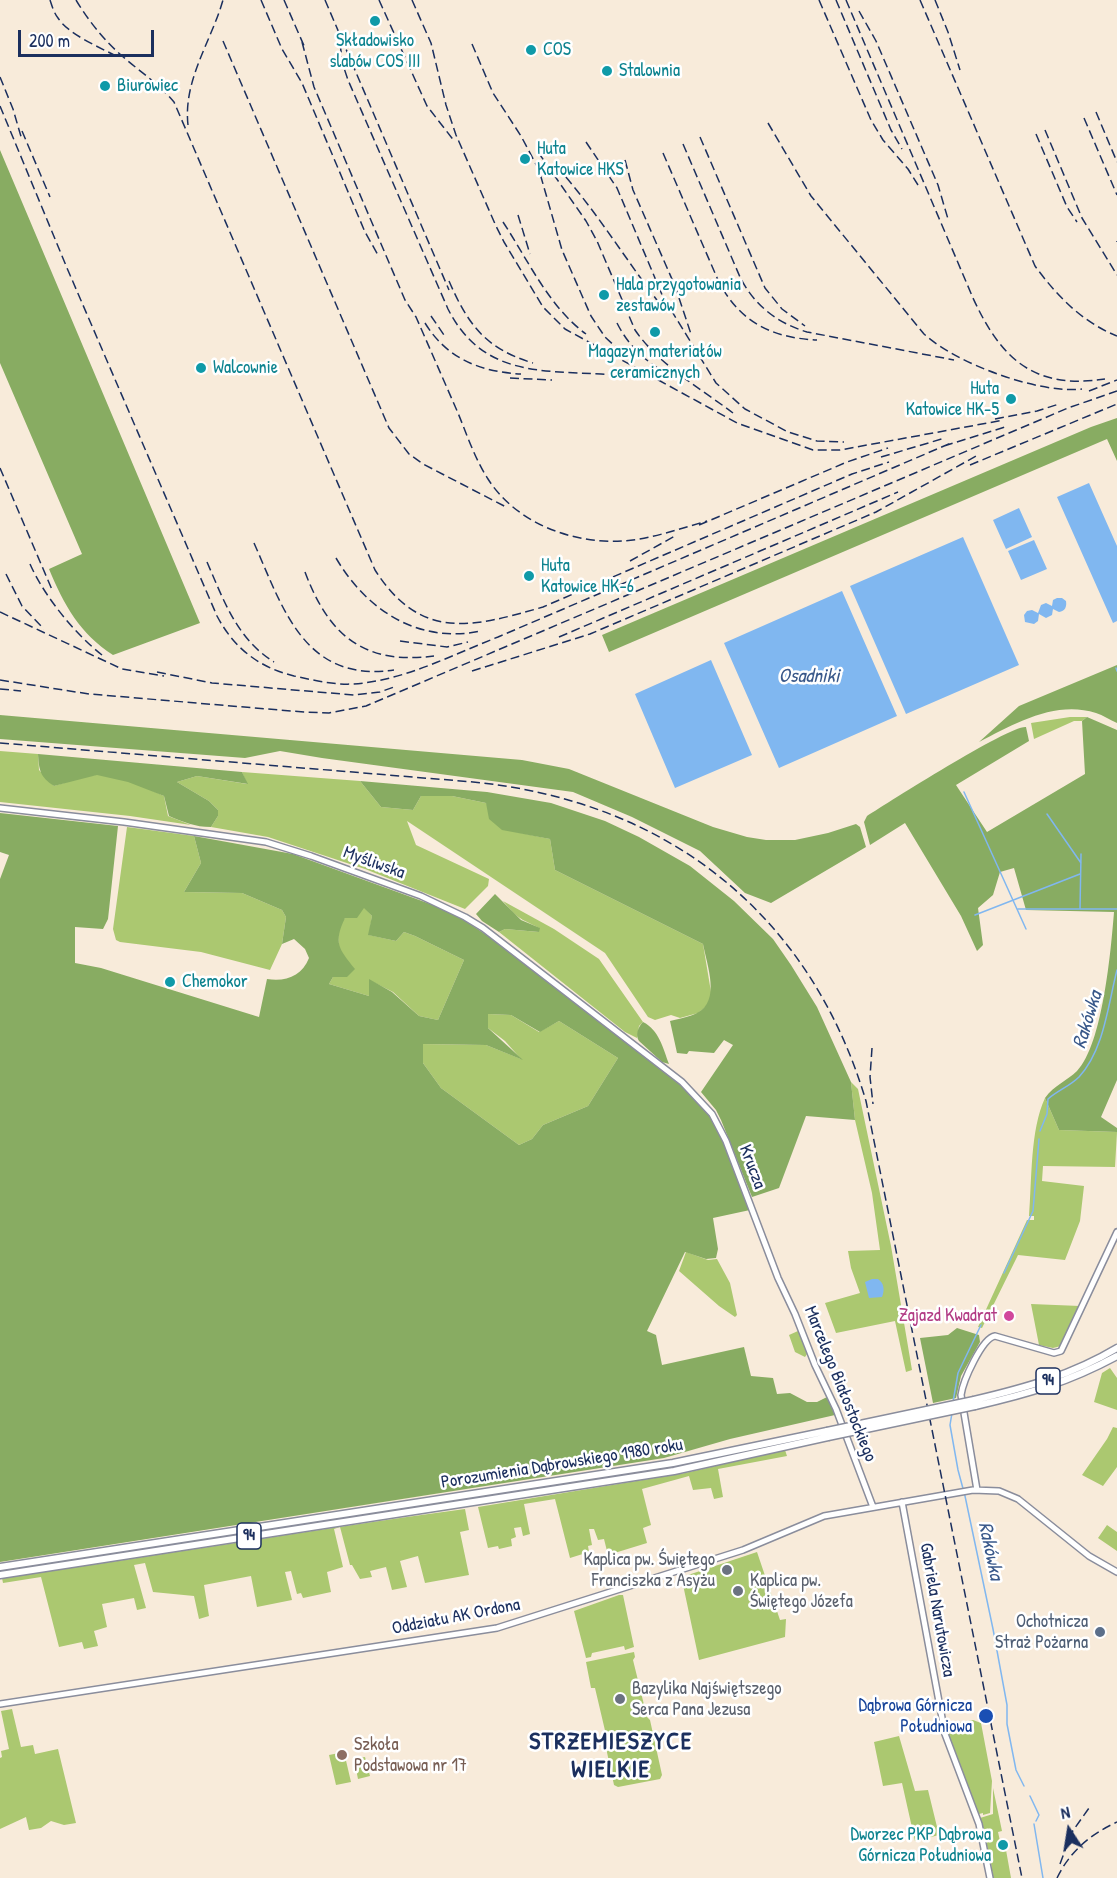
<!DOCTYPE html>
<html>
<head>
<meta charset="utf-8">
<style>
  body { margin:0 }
  #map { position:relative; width:1117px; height:1878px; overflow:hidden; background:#f8ebda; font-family:"Patrick Hand",sans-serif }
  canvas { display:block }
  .north { position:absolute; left:1039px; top:1800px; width:60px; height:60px; -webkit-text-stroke:4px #fff; paint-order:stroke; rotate:348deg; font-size:16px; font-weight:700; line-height:24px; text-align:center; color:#1b2f5e }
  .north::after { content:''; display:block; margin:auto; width:21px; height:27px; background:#1b2f5e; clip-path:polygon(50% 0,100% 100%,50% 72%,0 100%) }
  .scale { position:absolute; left:18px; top:30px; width:136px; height:27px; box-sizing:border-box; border:3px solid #1b2f5e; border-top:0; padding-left:8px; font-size:18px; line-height:21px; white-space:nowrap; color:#1b2f5e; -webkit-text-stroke:4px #fff; paint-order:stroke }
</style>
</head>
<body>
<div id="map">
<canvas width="1117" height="1878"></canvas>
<div class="north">N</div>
<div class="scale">200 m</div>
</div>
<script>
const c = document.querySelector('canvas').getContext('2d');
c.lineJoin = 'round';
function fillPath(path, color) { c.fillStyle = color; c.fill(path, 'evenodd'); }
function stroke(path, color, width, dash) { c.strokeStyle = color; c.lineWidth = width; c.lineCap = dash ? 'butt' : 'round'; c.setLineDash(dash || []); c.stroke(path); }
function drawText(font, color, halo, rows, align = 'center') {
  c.font = font + ' "Patrick Hand",sans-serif'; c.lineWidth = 5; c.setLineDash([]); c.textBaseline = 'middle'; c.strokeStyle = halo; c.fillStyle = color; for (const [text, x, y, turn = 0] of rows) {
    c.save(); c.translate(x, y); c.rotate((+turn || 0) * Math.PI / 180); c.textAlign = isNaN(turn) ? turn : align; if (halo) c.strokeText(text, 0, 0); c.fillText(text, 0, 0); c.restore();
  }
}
fillPath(new Path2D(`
  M1070 717H1087L1082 721H1074L1034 739 1031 723Z
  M0 751 38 754 39 770 54 786C67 782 81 777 95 775 115 773 146 788 164 796L168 816 191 825 130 816 0 802Z
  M242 772 360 781 381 807 413 810 421 796H452L486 803 502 829 550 839 555 870 703 944 711 992 709 1004 698 1013 680 1018 671 1015 655 1020 648 1017 605 953 407 821 416 845 489 879 488 886 465 909 365 869 268 837 211 827 218 816V810L209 801 177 782 197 776 247 784Z
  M127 827 194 836 201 863 184 892 242 893 282 910 286 917 282 944 270 970 201 952 120 942 116 940 113 929Z
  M503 901 554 929 599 959 643 1022 639 1026 637 1038 625 1032 499 932 505 929 539 932V928C518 917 519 920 503 901Z
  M364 907 372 916 369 935 396 941 404 932 415 936 464 960 438 1020 419 1016 393 992 369 980V996L329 984 333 977H347C343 961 330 930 346 917 351 913 358 910 364 907Z
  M488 1014 511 1015 539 1032 559 1021 618 1058 588 1106 543 1125 532 1139 519 1145 441 1088 423 1063 422 1044 486 1045 521 1059 505 1041 488 1028Z
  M851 1082 858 1089 891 1246 912 1370 906 1372 895 1321 836 1333 825 1303 860 1293 851 1268 848 1251 880 1250 872 1193 855 1120Z
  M1045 1098 1059 1130 1117 1132 1115 1167 1043 1166 1042 1181 1084 1186 1080 1221 1065 1260 1018 1255 982 1328 978 1327 1027 1220H1034V1216H1029C1032 1180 1030 1130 1045 1098Z
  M686 1252 708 1260 717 1259 730 1283 737 1315 735 1317 719 1306 679 1271Z
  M1031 1304 1080 1306 1061 1346 1053 1348 1039 1345Z
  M798 1331 807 1354 805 1357 795 1352 789 1335Z
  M1110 1368 1117 1378V1410L1094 1402 1102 1373Z
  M1113 1427 1117 1428V1467L1103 1486 1082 1475 1107 1439Z
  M785 1450 787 1456 718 1469 723 1497 714 1499 711 1488 693 1490 689 1476 642 1489 651 1525 643 1528 647 1543 608 1555 604 1539 598 1540 594 1529H589L592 1545 588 1546 589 1552 570 1558 555 1499 524 1504 530 1534 523 1536 521 1527 514 1528 516 1537 511 1539 512 1546 499 1549 498 1546 488 1548 478 1507 685 1473Z
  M465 1509 469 1530 460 1532 469 1575 425 1583 418 1556 400 1561 407 1587 392 1590 386 1567 370 1571 372 1577 360 1579 352 1565H350L340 1527 334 1529 343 1567 327 1572 331 1592 303 1598 301 1593 297 1594 291 1571 285 1572 292 1600 257 1607 251 1576 204 1585 209 1616 199 1619 194 1596 153 1592 145 1563 134 1565 146 1608 137 1610 134 1598 102 1604 107 1627 94 1631 98 1646 84 1649 82 1642 59 1647 41 1577 3 1583 2 1578C156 1556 310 1530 465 1509Z
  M1107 1525 1117 1532V1551L1098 1538Z
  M757 1552 780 1620 786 1619 785 1637 699 1660 682 1580 685 1576Z
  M619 1595H623L634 1647 625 1650 624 1646 592 1653 591 1657 586 1658 574 1611Z
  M634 1652 635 1657 633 1660 647 1717 650 1720 662 1775 660 1779 618 1787 614 1785 605 1743 607 1739 595 1688H591L586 1662Z
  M12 1709 21 1747 33 1745 35 1754 58 1749 76 1823 64 1825 51 1821 41 1828 29 1830 26 1817 0 1829V1758L2 1757 1 1751 9 1749 1 1711Z
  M973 1720 981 1723 992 1781 990 1813 983 1815V1813L979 1814 950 1741 946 1725Z
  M899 1736 915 1791 928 1790 939 1835 915 1841 902 1783 883 1786 874 1742Z
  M344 1752 351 1782 336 1785 329 1755Z
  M365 1757 370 1776 358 1779 354 1759Z
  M993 1788 1002 1831 998 1832 1002 1850H1006L1011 1878H993L991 1863 993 1862 992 1858H990L980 1818 993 1814Z`), '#abc870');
fillPath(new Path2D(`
  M0 150 200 623 113 655C80 634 64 605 49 569L82 554 0 363Z
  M1117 418V461L1107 439 609 652 602 635 1091 427Z
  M1117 665V723C1110 720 1103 715 1096 713 1055 700 1014 724 979 742L1019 706Z
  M0 715 522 760 569 769 713 827 747 837 766 840H795L828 833 856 824 860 827 866 847 771 903 745 893 700 851 632 817 573 792 322 758 280 751 245 758 0 739Z
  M1087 717 1117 730V1080L1101 1117 1117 1128V1132L1059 1130 1045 1098C1054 1085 1067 1081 1077 1071 1103 1044 1111 949 1114 912L1026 910 1014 868 1000 872 993 895 978 908 983 945 977 951 961 916 905 823 870 845 864 822 867 816C889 802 1010 725 1026 727L1029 741 956 785 987 832 1085 774 1082 721Z
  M38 754 242 772 248 784 197 776 177 782 209 801 218 810V816L211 827C195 827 183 822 169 816L164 796 128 782 97 775 54 786C40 777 39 770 38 754Z
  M360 781 487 792 551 803 605 821 639 837 690 866 734 901 773 939 791 965 817 1007 851 1082 855 1120 806 1116 779 1188 752 1197 721 1120 716 1110 701 1092 733 1045 724 1040 714 1053 689 1051 687 1054 677 1053 670 1021C678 1019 689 1017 697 1013 721 1001 707 965 703 944L555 870 550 839 502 830 489 819 486 803 452 796H421L413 810 381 807Z
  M0 813 118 826 108 919 103 929 75 927V963L101 968 259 1017 267 979C286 982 302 976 309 958L305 949 294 939 282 944 286 917 282 910 242 893 184 892 201 863 194 836 293 854 433 905 464 920 494 940 688 1091 707 1111 717 1126 750 1210 713 1218 718 1249 716 1258 706 1259 685 1252 647 1331 656 1335 662 1365 744 1347 751 1376 773 1378 777 1394 790 1393 807 1402H817L827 1397 835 1415 730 1439 664 1458 0 1562V879L9 855 0 852ZM364 908 372 916 368 935 396 941 404 932 415 936 464 960 438 1020 419 1016 392 992 369 979V996L329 984 333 977H347L355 969C339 949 333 943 345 918H357ZM488 1014 511 1015 540 1032 559 1021 618 1058 588 1106 543 1125 532 1139 519 1145 441 1088 423 1063V1044L486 1045 523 1060 488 1028Z
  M495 894 521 920 540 928 539 932 505 929 499 932 482 921 476 914Z
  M643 1022C659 1030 663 1048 669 1064L662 1062 639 1041C635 1035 638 1027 643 1022Z
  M957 1328 979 1335 980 1342 961 1376 956 1398 933 1403 920 1338 948 1335Z`), '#88ac62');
fillPath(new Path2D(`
  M1089 483 1117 546V621L1113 623 1057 497Z
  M1019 508 1032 537 1006 549 993 520Z
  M963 537 1019 665 906 714 850 586Z
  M1034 540 1047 569 1021 580 1008 551Z
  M842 591 897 716 779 768 724 643Z
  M1057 598H1062L1066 601C1067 607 1065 611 1059 612L1053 609 1052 615 1046 618 1039 614 1038 621 1034 624 1025 622 1024 615 1027 611 1032 610 1038 613 1041 605 1046 603 1052 606 1053 600Z
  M711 660 752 755 675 788 635 694Z
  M872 1279H878C884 1283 885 1290 882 1297L869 1298 865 1282Z`), '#80b7f0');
stroke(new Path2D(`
  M1116 668 1117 671
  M964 792 1026 929
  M1047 814 1081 863
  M1018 909H1117
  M1080 909 1081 854
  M975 915 1080 874
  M1040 1131 1047 1114 1048 1099C1057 1091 1070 1086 1079 1077 1104 1050 1108 1005 1117 970
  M1004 1273 1033 1211 1039 1139
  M953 1402 958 1373 981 1325
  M952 1413 950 1425 958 1470 965 1496 993 1629 1007 1705V1724L1016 1770 1024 1786
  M1030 1796 1039 1815 1036 1821
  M1034 1824 1043 1878`), '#80b7f0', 1.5);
const minor = new Path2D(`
  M0 808 124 822 266 842 311 856 421 896 465 917 483 928 682 1082 712 1114 726 1141 778 1278 795 1314 815 1365 836 1409 873 1507
  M977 1490 961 1395C963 1381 982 1338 995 1336L1054 1353 1061 1351 1117 1232
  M902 1502 945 1734 979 1824 990 1878
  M0 1704 497 1628 743 1550 824 1516 973 1490 999 1491 1018 1499 1089 1556 1117 1572`);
const major = new Path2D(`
  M974 1400C1025 1388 1072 1375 1117 1348
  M975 1406C1028 1394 1069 1382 1117 1356
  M0 1567 673 1463 827 1431
  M0 1575 674 1471 828 1437`);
stroke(minor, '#8a8d9c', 8);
stroke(major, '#8a8d9c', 9);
stroke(minor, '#fff', 5);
stroke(major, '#fff', 6);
stroke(new Path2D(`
  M50 0C52 6 54 13 58 18 68 34 99 47 116 56
  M76 0C88 20 103 39 121 55 139 71 158 83 174 102L375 570C421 642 473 627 543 607L852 474 889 462
  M261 0 282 49 302 83 365 232 378 255
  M284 0 305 48
  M325 0 449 290
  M379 0 427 106 455 142
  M412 0 431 43 446 105 456 135 496 226 504 242 543 307 565 329 737 423 813 450H840L1004 420
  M819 0 871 120 883 140 908 169 918 185
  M836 0 891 130 902 149
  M846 0 973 298C1001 359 1034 390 1105 379
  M920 0 1035 266C1057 296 1082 322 1117 336
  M935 0 948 32 960 70
  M859 11 876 41 938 185 948 219
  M338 30 343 65 348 80 448 309C481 374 537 371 601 374 616 375 632 375 647 379
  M223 41 389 428 409 454 423 464 508 508
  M302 42 314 87 405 300 416 317C430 349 444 381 458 413 467 435 475 459 488 479 516 523 572 544 623 541 651 539 679 529 707 521
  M472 44 493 93 521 136 539 170 562 250 591 316 605 337 618 349 628 356
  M0 77 13 109 22 140
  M0 106 67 268 217 616C234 648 258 667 294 676 313 680 333 685 353 684 403 681 452 655 498 637L951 443
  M1096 112 1117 162
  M1084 118 1117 195
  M768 123 811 196 924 334C957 364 1039 394 1082 389
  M188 125C183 80 211 42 223 0
  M1045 130 1082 218 1117 275
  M22 131 50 197
  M1036 134 1067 207 1077 222
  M700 137 765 288 782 309 805 326
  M586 142 617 188 663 297 716 383 745 409 788 432 817 441 844 442
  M683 144 740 277C754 305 777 323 807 332L954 360
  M538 152 586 221 597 241 635 330C659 365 700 388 733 413
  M663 153 718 280C739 322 772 338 817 340
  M625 160 633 190 675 286 691 334
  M557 167C596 210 627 262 663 308
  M518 215 530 254
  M503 222C528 260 549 307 586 334
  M1117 241V242
  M449 281C468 325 486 349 533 363
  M431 316 444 335
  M425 323C447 359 481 372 521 374
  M617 323C630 349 649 364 674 378
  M510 378 552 380
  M1089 391 1117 380
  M995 419 1037 411 1059 404
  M944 446 1005 427
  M881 457 945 438
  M970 465 1117 404
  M0 468 53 592
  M699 525 847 462 888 448
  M254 543C283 608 304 683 394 670
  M336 558C367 611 419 644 481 631
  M630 561 675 536
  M207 562C224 601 237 639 274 662
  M30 564C44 596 75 634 102 655
  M305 572C329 636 364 665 434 656
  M6 574 22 606 44 629
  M0 612 122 669 164 676
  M559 637 898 492
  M400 641 447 647 468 642
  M472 671 590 634 876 512 978 455
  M157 672 212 683 354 695 380 692 394 687
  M0 680 89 694 304 712 329 713 366 706 1068 408 1117 391
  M0 689 21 691
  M0 743 473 782C667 801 810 913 866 1101L1022 1878
  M872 1048 870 1077 873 1104
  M1060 1864 1072 1832 1089 1808
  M1057 1878C1070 1851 1091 1834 1117 1822`), '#1b2f5e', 1.5, [9, 4.5]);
const majorBridge = new Path2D(`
  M827 1431 974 1400
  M828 1437 975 1406`);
stroke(majorBridge, '#8a8d9c', 9, []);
stroke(majorBridge, '#fff', 6);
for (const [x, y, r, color] of [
  [375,21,6,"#0f9aa8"],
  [531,50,6,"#0f9aa8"],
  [607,71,6,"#0f9aa8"],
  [105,86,6,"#0f9aa8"],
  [525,159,6,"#0f9aa8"],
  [604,295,6,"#0f9aa8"],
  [655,332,6,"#0f9aa8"],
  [201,368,6,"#0f9aa8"],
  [1011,399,6,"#0f9aa8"],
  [529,576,6,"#0f9aa8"],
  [170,982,6,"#0f9aa8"],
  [1009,1316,6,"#d1479c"],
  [727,1570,6,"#6b7280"],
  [738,1591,6,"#6b7280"],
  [1100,1632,6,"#5c6f8a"],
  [620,1699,6,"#6b7280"],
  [986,1716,8,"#1a4fb4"],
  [342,1755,6,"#8d6e63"],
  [1003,1845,6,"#0f9aa8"]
]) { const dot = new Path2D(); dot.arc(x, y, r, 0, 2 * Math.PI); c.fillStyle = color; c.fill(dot); stroke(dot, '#fff', 2); }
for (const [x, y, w] of [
  [1048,1381,24],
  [249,1536,24]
]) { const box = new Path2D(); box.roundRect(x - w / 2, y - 13, w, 26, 4.5); c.fillStyle = '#fff'; c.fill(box); stroke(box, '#1b2f5e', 1.5); }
drawText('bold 16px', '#1b2f5e', null, [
  ["94",1048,1381],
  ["94",249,1536]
]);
drawText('18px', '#0d838f', '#fff', [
  ["Składowisko",375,41,"center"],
  ["slabów COS III",375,62,"center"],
  ["COS",543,50],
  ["Stalownia",619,71],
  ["Biurowiec",117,86],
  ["Huta",537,149],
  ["Katowice HKS",537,170],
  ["Hala przygotowania",616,285],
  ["zestawów",616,306],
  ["Magazyn materiałów",655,352,"center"],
  ["ceramicznych",655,373,"center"],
  ["Walcownie",213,368],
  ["Huta",999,389,"right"],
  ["Katowice HK-5",999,410,"right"],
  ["Huta",541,566],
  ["Katowice HK-6",541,587],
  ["Chemokor",182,982],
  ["Dworzec PKP Dąbrowa",991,1835,"right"],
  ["Górnicza Południowa",991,1856,"right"]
], 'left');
drawText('18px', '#1b2f5e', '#fff', [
  ["Myśliwska",374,863,20],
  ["Krucza",752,1167,69],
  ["Marcelego Białostockiego",840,1384,68],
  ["Porozumienia Dąbrowskiego 1980 roku",562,1464,-9],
  ["Gabriela Narutowicza",937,1610,80],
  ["Oddziału AK Ordona",456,1617,-11]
]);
drawText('18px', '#b23c85', '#fff', [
  ["Zajazd Kwadrat",997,1316]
], 'right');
drawText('18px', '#5b616d', '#fff', [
  ["Kaplica pw. Świętego",715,1560,"right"],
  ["Franciszka z Asyżu",715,1581,"right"],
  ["Kaplica pw.",750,1581],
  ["Świętego Józefa",750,1602],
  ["Bazylika Najświętszego",632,1689],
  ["Serca Pana Jezusa",632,1710]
], 'left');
drawText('18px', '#4e5e75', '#fff', [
  ["Ochotnicza",1088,1622],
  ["Straż Pożarna",1088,1643]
], 'right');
drawText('18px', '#164399', '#fff', [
  ["Dąbrowa Górnicza",972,1706],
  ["Południowa",972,1727]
], 'right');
drawText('18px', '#785e54', '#fff', [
  ["Szkoła",354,1745],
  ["Podstawowa nr 17",354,1766]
], 'left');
drawText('italic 20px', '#39588a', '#fff', [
  ["Osadniki",809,677],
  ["Rakówka",1088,1020,-73],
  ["Rakówka",990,1551,78]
]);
c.letterSpacing = '1.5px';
drawText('bold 24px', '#1b2f5e', '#fff', [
  ["STRZEMIESZYCE",611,1743],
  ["WIELKIE",611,1771]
]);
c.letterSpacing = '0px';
</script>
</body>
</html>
